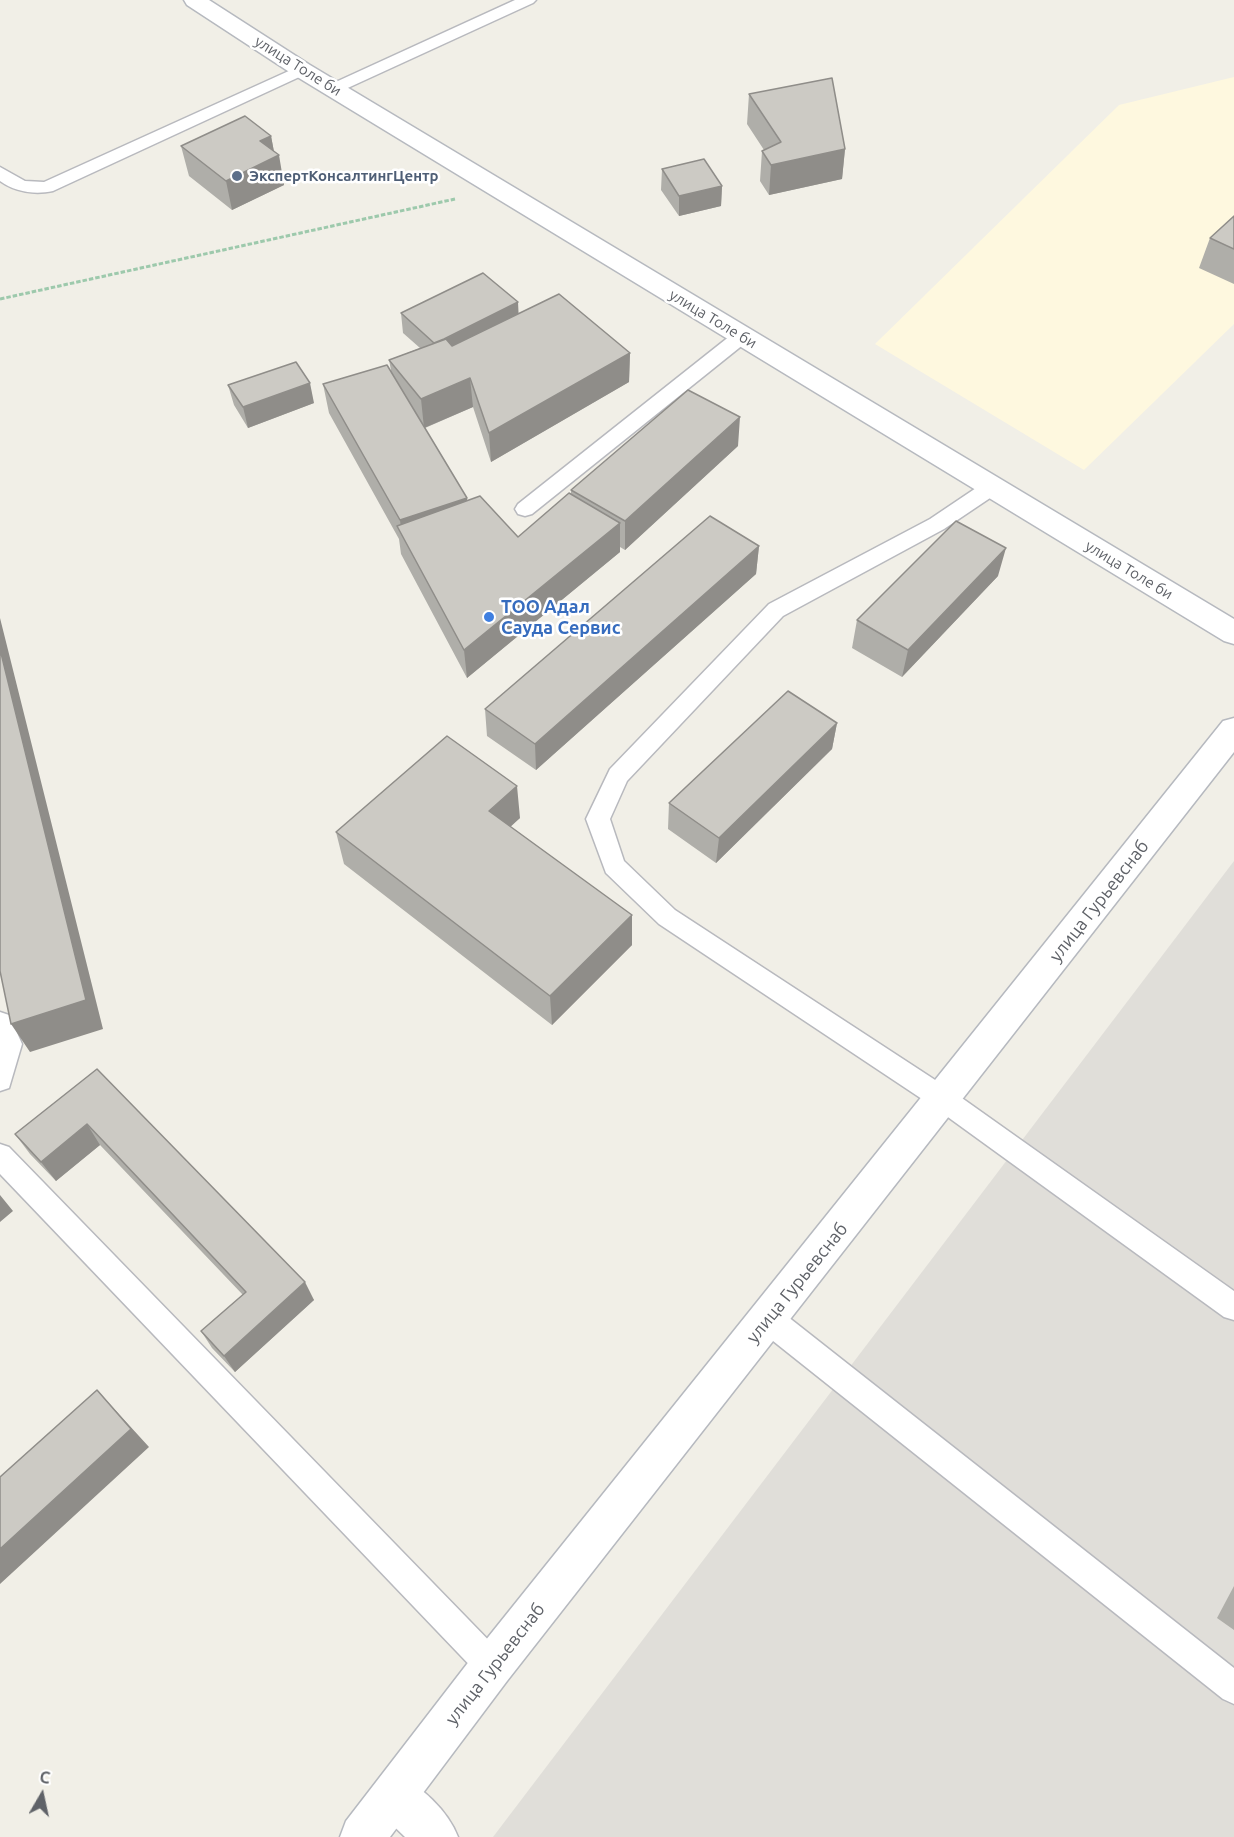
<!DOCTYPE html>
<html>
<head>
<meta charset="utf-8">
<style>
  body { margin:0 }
  #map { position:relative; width:1234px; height:1837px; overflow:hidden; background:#f1efe7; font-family:Ubuntu,sans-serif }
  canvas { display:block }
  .north { position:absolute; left:12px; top:1765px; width:60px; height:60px; -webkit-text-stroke:4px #fff; paint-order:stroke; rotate:9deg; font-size:16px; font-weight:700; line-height:24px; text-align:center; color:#5f6268 }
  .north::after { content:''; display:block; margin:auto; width:21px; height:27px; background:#5f6268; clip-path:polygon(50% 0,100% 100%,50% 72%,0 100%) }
</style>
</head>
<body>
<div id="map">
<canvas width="1234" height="1837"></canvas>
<div class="north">С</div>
</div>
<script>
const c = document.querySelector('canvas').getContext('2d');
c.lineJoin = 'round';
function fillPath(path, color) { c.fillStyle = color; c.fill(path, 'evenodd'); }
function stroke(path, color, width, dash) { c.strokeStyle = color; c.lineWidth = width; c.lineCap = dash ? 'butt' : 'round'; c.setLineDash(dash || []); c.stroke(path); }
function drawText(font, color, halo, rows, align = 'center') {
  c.font = font + ' Ubuntu,sans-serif'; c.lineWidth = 5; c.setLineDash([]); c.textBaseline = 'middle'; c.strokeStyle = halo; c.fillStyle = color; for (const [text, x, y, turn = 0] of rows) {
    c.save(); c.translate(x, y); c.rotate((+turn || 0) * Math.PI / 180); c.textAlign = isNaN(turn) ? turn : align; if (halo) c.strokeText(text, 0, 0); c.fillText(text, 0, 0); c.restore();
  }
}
fillPath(new Path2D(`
  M1234 77V324L1084 470 875 344 1119 105Z`), '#fef8df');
fillPath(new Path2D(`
  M1234 861V1837H493Z`), '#e0ded9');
const lane = new Path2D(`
  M515 0H536L533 3 339 92 333 94 325 89 327 86Z
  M302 65 308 67 310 70 308 73 53 191C35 195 15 192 0 181V167L25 181 44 182Z
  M742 330 749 332 751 336 749 340 532 514 525 516 518 514 515 509 518 504 735 332Z
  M992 480 999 482 1002 487 999 492 944 529 783 616 627 781 610 819 624 861 675 910 952 1091 1234 1291V1320L1224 1317 934 1107 659 924 606 873 586 819 610 769 769 604 930 519 985 482Z
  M0 1012 9 1015 22 1044 9 1088 0 1091Z
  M0 1144 9 1147 503 1655 507 1666 503 1677 492 1681 481 1677 0 1174Z
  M768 1305 778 1309 1234 1668V1704L1223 1699 758 1329 754 1319 758 1309Z`);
const street = new Path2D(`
  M395 1774C421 1785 448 1811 458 1837H405L379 1812 373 1796 379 1780Z`);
const secondary = new Path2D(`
  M184 0H209L310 65 1234 619V644L1224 641 294 75 187 5Z
  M1234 718V752L507 1681 390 1837H340L346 1821 477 1651 1223 721Z`);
stroke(lane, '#b8b9be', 3);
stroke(street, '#b8b9be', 3);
stroke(secondary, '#b6b9bf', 3);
stroke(new Path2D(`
  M0 299 455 199`), '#9dc9ac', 3, [4.5, 2]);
fillPath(lane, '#fff');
fillPath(street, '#fff');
fillPath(secondary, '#fff');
fillPath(new Path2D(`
  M749 94 845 149 842 179 769 195 760 181 762 151 764 150 747 124Z
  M271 136 274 152 284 185 232 210 189 176 181 146Z
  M662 169 722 186 721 206 679 216 661 190Z
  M1234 216V284L1199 268 1210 238Z
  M518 302V313L630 353 629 382 491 462 473 407 425 428 467 498V501L518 537 571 495V490L738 446 625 550 620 547V552L467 678 401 554 399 539 329 413 323 384 391 370 389 360 420 348 403 333 401 313Z
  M228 385 314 403 248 428 234 405Z
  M759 546 756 574 536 770 487 736 485 709Z
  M998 576 902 677 852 648 857 620Z
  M837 723 832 749 716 863 668 829 669 803Z
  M520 818 510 826 632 915V945L552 1025 344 864 336 832Z
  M97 1069 314 1300 235 1372 212 1348 201 1331 243 1295 100 1145 56 1181 30 1154 15 1134Z
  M1234 1586V1630L1217 1618Z`), '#afaea9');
fillPath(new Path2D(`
  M271 136 275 157 279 155 284 185 232 210 226 181 260 141Z
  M845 149 842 179 769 195 771 165Z
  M722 186 721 206 679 216V196Z
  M518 302 519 322 437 364 435 344Z
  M630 353 629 382 491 462 489 433Z
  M470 378 473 407 424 428 421 399Z
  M310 383 314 403 248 428 243 407Z
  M740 417 738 446 625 550V521Z
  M467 498 470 526 402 536 400 520Z
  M620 523V552L467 678 464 650Z
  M759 546 756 574 536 770 535 744Z
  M1006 548 998 576 902 677 908 650Z
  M0 618 103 1029 30 1052 11 1024 0 649Z
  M837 723 832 749 716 863 719 838Z
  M517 786 520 818 493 843 489 811Z
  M632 915V945L552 1025 550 996Z
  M87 1124 100 1145 56 1181 41 1162Z
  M0 1195 13 1211 0 1222Z
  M305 1282 314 1300 235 1372 224 1356Z
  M97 1390 149 1447 0 1584V1549Z`), '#8f8d89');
const building = new Path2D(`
  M832 78 845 149 771 165 762 151 781 142 749 94Z
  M245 116 271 136 260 141 279 155 226 181 181 146Z
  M704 159 722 186 679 196 662 169Z
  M1234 216V249L1210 238Z
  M483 273 518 302 444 339 434 343 401 313Z
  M559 294 630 353 489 433 470 378 421 399 389 360 446 339 452 346Z
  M296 362 310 383 243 407 228 385Z
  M387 365 467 498 400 520 323 384Z
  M688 390 740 417 625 521 571 490Z
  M569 493 620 523 464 650 397 526 480 496 518 537Z
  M710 516 759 546 535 744 485 709Z
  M956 521 1006 548 908 650 857 620Z
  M0 649 86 1000 11 1024 0 971Z
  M788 691 837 723 719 838 669 803Z
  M447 736 517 786 489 811 632 915 550 996 336 832Z
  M97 1069 305 1282 224 1356 201 1331 246 1292 87 1124 41 1162 15 1134Z
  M97 1390 131 1429 0 1549V1477Z`);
fillPath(building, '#cccac4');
stroke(building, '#8f8d89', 1.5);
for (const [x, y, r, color] of [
  [237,176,6,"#5c6f8a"],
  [489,617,6,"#3f7fe0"]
]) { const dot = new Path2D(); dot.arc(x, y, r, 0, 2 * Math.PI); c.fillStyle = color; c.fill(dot); stroke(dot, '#fff', 2); }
drawText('15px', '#5f6268', '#fff', [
  ["улица Толе би",298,66,32],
  ["улица Толе би",713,319,31],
  ["улица Толе би",1129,570,31]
]);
drawText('bold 15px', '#4e5e75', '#fff', [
  ["ЭкспертКонсалтингЦентр",249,176]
], 'left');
drawText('bold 18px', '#366cbe', '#fff', [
  ["ТОО Адал",501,607],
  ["Сауда Сервис",501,628]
], 'left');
drawText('18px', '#5f6268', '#fff', [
  ["улица Гурьевснаб",1099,901,-52],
  ["улица Гурьевснаб",797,1283,-51],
  ["улица Гурьевснаб",495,1664,-52]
]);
</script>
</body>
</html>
